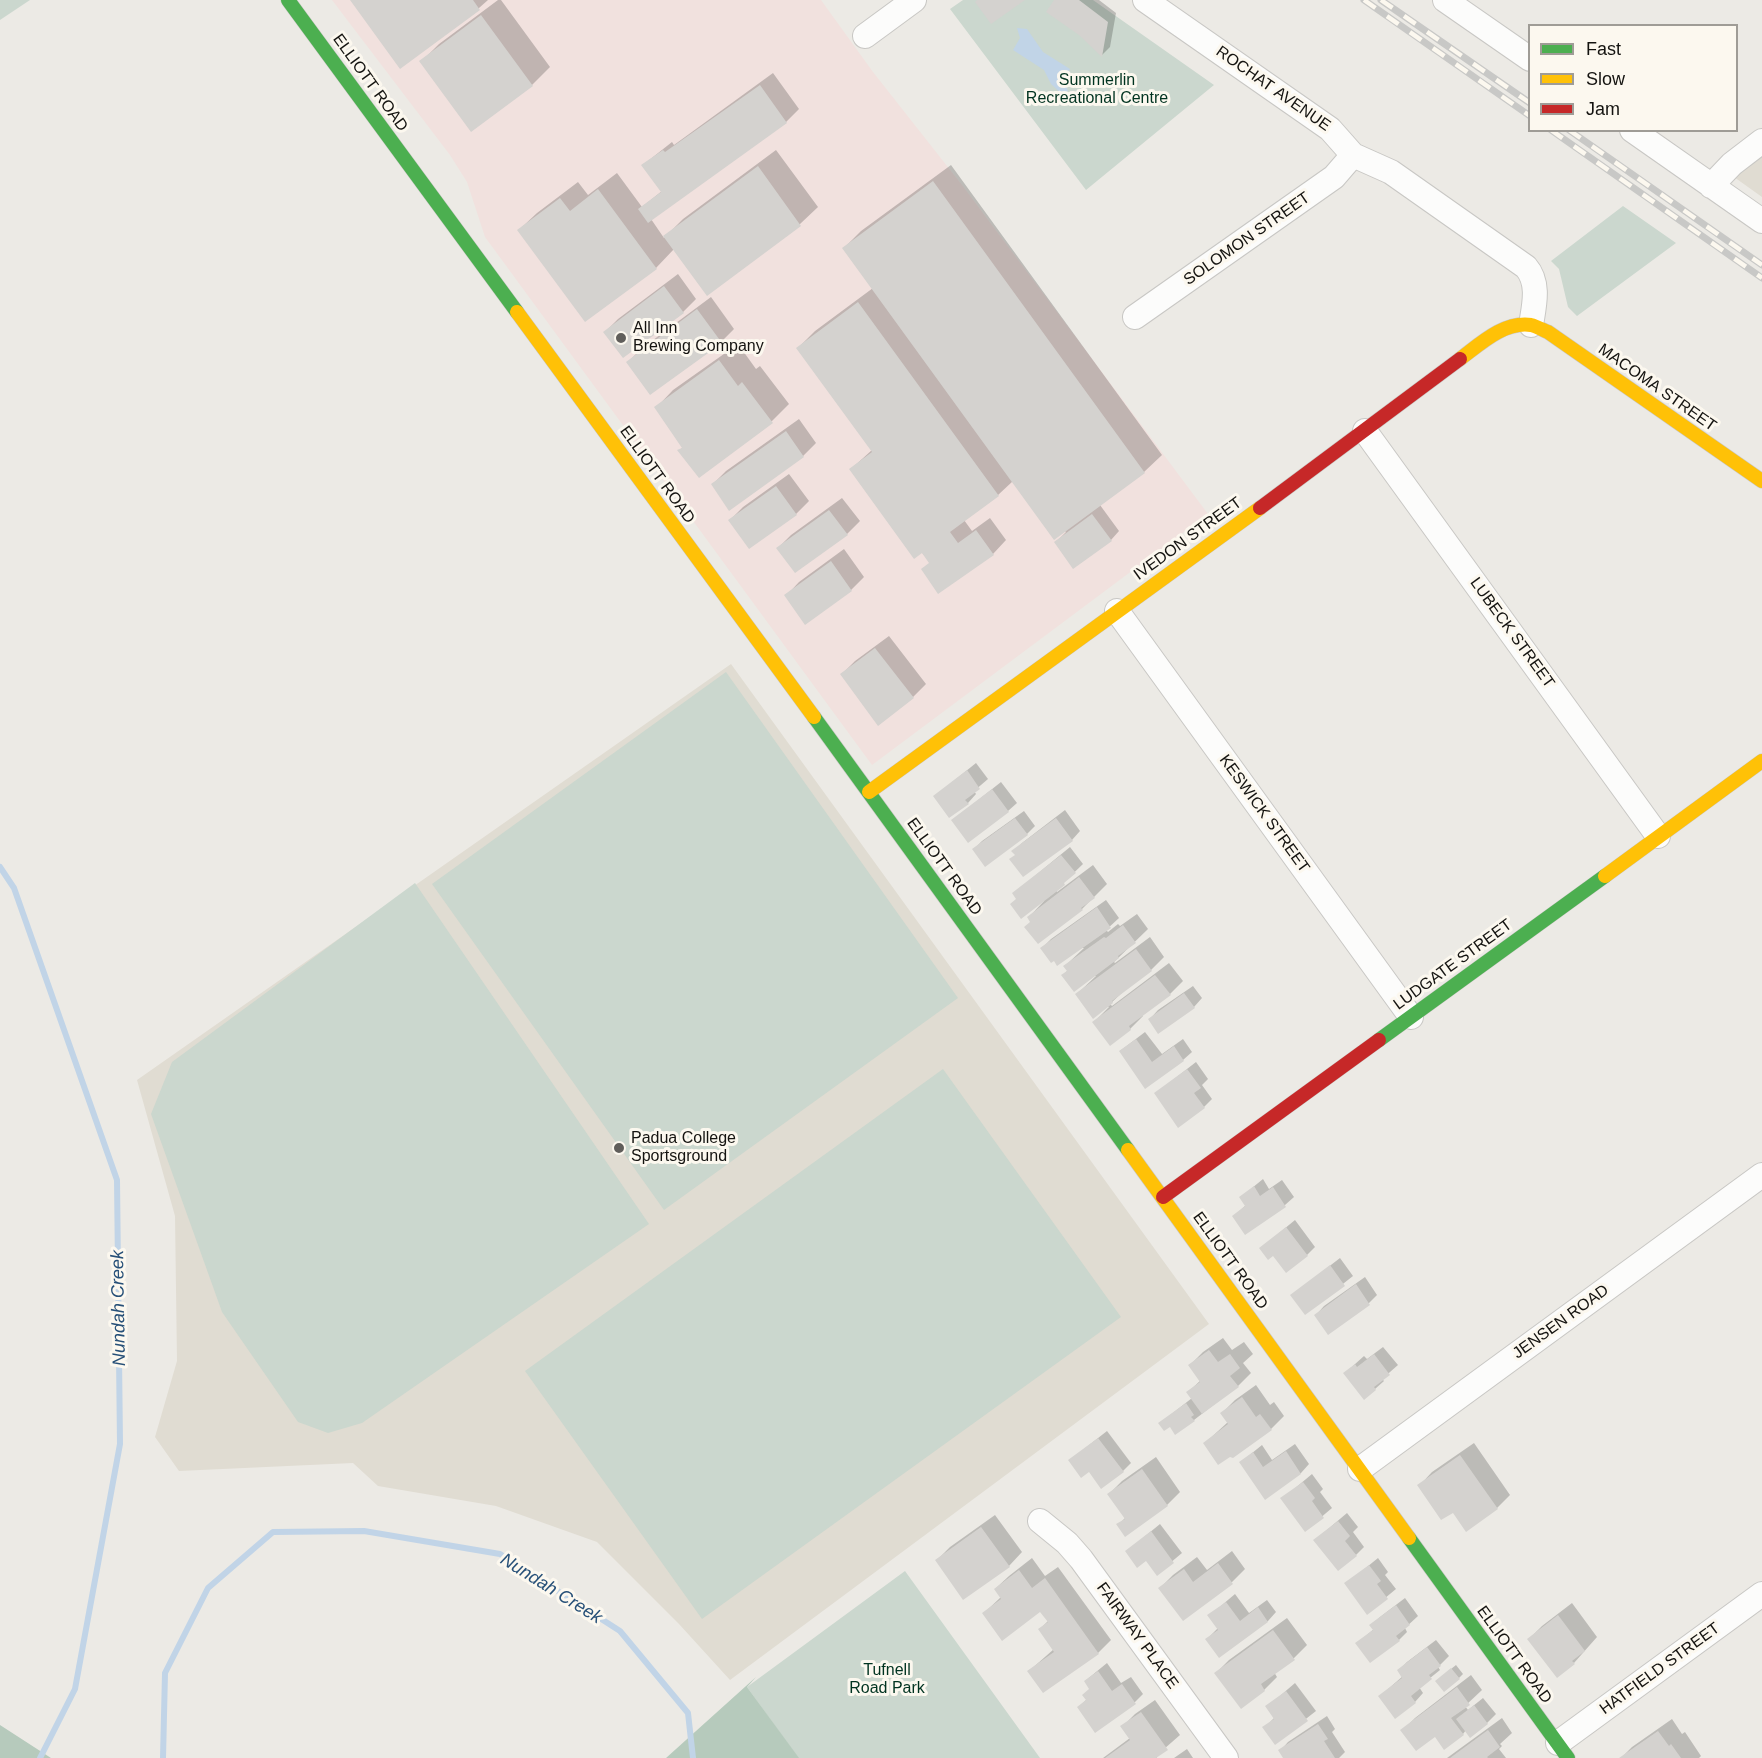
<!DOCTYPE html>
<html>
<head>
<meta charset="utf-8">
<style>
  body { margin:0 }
  #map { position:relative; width:1762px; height:1758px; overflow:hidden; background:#eceae5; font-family:Arial,sans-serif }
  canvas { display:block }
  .legend { position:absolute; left:1528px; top:24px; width:210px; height:108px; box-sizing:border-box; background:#fcf8ef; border:2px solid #9f9c96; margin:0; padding:8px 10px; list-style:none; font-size:18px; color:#141310 }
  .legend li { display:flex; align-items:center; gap:12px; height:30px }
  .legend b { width:30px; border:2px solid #9f9c96 }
</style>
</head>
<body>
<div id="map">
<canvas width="1762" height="1758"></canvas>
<ul class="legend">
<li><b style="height:8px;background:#4caf50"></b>Fast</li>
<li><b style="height:8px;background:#ffc107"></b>Slow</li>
<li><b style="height:8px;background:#c62828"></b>Jam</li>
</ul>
</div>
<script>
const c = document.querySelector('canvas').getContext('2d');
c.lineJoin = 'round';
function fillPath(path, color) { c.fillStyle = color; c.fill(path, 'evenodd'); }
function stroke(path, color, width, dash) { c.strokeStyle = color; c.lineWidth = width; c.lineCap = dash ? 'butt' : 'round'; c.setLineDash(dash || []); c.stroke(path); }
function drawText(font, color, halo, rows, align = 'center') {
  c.font = font + ' Arial,sans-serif'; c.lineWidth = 6; c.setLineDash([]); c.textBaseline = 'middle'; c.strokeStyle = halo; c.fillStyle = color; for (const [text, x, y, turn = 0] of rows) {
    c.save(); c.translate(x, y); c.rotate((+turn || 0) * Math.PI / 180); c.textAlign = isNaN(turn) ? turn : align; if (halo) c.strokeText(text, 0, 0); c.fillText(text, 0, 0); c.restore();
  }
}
fillPath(new Path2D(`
  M332 0H821L873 72 962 185 1208 514 872 765 485 237 467 182 450 155Z`), '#f1e1de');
fillPath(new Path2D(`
  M1762 157V197L1734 177Z
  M731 664 1209 1324 730 1680 679 1624 597 1542 496 1506 378 1486 353 1463 179 1471 155 1437 177 1361 175 1216 137 1080Z`), '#e0dcd2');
fillPath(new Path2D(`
  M0 0H30L0 20Z
  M963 0H1093L1214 85 1086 190 950 9Z
  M1623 206 1676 243 1577 316 1568 307 1559 269 1551 261Z
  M726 672 958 998 664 1210 432 884Z
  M415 883 649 1224 362 1423 328 1433 298 1422 222 1312 151 1114 172 1062Z
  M943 1069 1121 1317 702 1619 525 1371Z
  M905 1571 1040 1758H798L747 1687Z`), '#cbd7ce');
fillPath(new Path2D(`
  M756 1677 747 1687 799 1758H666Z
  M0 1725 51 1758H0Z`), '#b6cabc');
fillPath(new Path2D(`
  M1017 28 1027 29 1043 52 1070 69 1064 80 1068 91 1063 95 1051 84 1044 70 1013 50 1020 38Z`), '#c1d4e7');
fillPath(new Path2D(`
  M351 0H488L479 8 400 67Z
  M498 0H501L550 67 532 85 471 130 421 62 439 44Z
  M1056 0H1099L1116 13 1110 47 1102 55 1080 33Z
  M773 73 799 109 786 122 651 219 664 238 683 219 776 150 818 207 800 224 707 294 674 249 656 268 519 230 537 213 578 182 588 195 617 173 642 207 662 191 643 165 672 142 674 145Z
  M951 165 1162 455 1144 472 1100 505 1119 531 1111 540 1056 542 1066 532 1013 481 998 495 964 520 972 531 990 518 1006 540 993 554 930 562 851 469 872 450 798 348 815 331 873 288 844 248 861 231Z
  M678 274 696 299 683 312 623 356 605 332 618 319Z
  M711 297 734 329 721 342 628 362 641 349Z
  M738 344 756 369 760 366 789 404 772 421 679 451 683 447 656 408 673 390Z
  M799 419 816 443 803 456 713 484 726 471Z
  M789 474 809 501 796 514 730 520 743 507Z
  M842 498 860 521 847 534 778 548 791 535Z
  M844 549 864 577 851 590 786 596 799 582Z
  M889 636 926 684 913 697 842 674 855 661Z
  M976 763 988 779 974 791 976 794 968 803 949 816 935 796Z
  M1001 782 1017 803 1008 811 953 820Z
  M1065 810 1080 831 1072 840 1016 854 1014 851 1022 843Z
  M1024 811 1035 826 1027 834 974 849 982 841Z
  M1070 847 1083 864 1056 890 1057 892 1093 865 1107 884 1082 909 1032 922 1029 917 1044 901 1018 898 1014 893Z
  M1106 900 1119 918 1106 930 1108 932 1118 924 1120 926 1137 914 1148 929 1114 962 1115 963 1150 937 1164 957 1151 970 1126 989 1110 1004 1112 1006 1169 963 1183 981 1170 994 1142 1014 1143 1016 1130 1029 1110 1044 1094 1022 1109 1007 1077 994 1096 976 1063 975 1068 970 1065 966 1084 948H1042L1051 939Z
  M1193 986 1202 998 1194 1007 1150 1019 1158 1010Z
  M1145 1032 1162 1054 1183 1039 1192 1052 1183 1060 1146 1087 1120 1051Z
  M1196 1062 1208 1079 1202 1085 1212 1099 1204 1107 1156 1093Z
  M1263 1179 1269 1189 1282 1180 1294 1197 1285 1205 1245 1233 1234 1216 1246 1205 1241 1197Z
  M1295 1220 1315 1247 1307 1255 1261 1248Z
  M1340 1258 1353 1276 1306 1313 1292 1295Z
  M1365 1277 1377 1295 1369 1303 1328 1333 1316 1315 1324 1306Z
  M1223 1338 1232 1350 1244 1342 1253 1354 1243 1363 1251 1373 1238 1386 1194 1420 1170 1425 1160 1423 1192 1398 1188 1392 1201 1380 1190 1365 1203 1352Z
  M1383 1347 1398 1365 1382 1379 1384 1381 1375 1389 1345 1373 1364 1356 1367 1359Z
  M1256 1385 1270 1405 1274 1402 1284 1416 1271 1429 1205 1443 1228 1422 1222 1413 1235 1400Z
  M1107 1431 1131 1463 1123 1471 1089 1470 1070 1460Z
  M1474 1443 1510 1495 1497 1508 1453 1510 1419 1486 1432 1472Z
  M1295 1444 1309 1464 1301 1473 1266 1498 1241 1462 1262 1445 1272 1460Z
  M1156 1457 1180 1492 1167 1505 1118 1525 1126 1517 1109 1494 1122 1481Z
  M1312 1474 1323 1489 1320 1492 1332 1508 1306 1530 1282 1499Z
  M1347 1513 1358 1527 1353 1532 1364 1547 1356 1555 1315 1540Z
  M995 1515 1022 1552 1009 1566 937 1560 950 1547Z
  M1160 1524 1182 1553 1157 1574 1146 1559 1127 1551Z
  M1232 1551 1245 1569 1232 1582 1160 1588 1173 1575 1197 1557 1207 1570Z
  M1032 1558 1045 1576 1058 1567 1111 1640 1098 1653 1043 1691 1029 1671 1054 1649 1040 1629 1048 1621 1041 1610 984 1613 1001 1597 995 1589 1009 1576Z
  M1378 1558 1388 1572 1385 1575 1396 1589 1367 1613 1346 1584Z
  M1235 1594 1249 1613 1267 1600 1276 1612 1268 1621 1219 1656 1207 1639 1218 1628 1209 1616Z
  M1405 1598 1418 1616 1405 1628 1407 1632 1399 1640 1357 1643 1374 1629 1371 1625 1380 1617Z
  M1572 1603 1597 1637 1574 1663 1529 1639 1542 1626Z
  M1287 1618 1307 1645 1294 1658 1274 1672 1277 1677 1264 1690 1216 1673 1229 1660Z
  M1436 1640 1449 1656 1438 1667 1440 1670 1419 1687 1423 1693 1415 1702 1380 1696 1403 1676 1399 1670 1407 1662Z
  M1107 1663 1121 1683 1131 1677 1143 1694 1135 1702 1079 1707 1087 1699 1090 1688 1085 1681Z
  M1456 1665 1463 1674 1459 1678 1441 1677Z
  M1471 1675 1482 1690 1465 1706 1468 1710 1483 1698 1496 1714 1487 1723 1470 1736 1466 1730 1463 1734 1435 1735 1402 1731 1415 1718Z
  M1295 1683 1316 1711 1275 1743 1264 1728 1275 1717 1267 1707Z
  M1155 1700 1180 1735 1156 1756 1157 1758H1103L1130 1738 1122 1727 1135 1714Z
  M1327 1716 1335 1729 1332 1732 1345 1752 1339 1758H1285L1280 1751 1288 1742Z
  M1502 1718 1512 1733 1500 1744 1502 1746 1499 1749 1506 1758H1447Z
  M1672 1719 1682 1734 1685 1732 1701 1756 1699 1758H1621L1632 1747Z
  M1187 1749 1193 1758H1174Z`), '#0003');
stroke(new Path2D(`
  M0 867 14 888 117 1180 120 1444 75 1689 40 1758
  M163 1758 165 1673 208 1588 273 1532 364 1531 500 1554 620 1631 688 1713 693 1758`), '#c1d4e7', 6);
fillPath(new Path2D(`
  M350 0H473L480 10 400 69Z
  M977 0H1025L991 24 975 2Z
  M1054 0H1079L1108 22 1102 57 1079 35 1046 12Z
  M481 15 533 86 471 132 419 61Z
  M760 85 787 123 648 223 638 209 661 192 641 165 663 150 665 152Z
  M758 166 801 226 707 296 663 236Z
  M933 181 1145 473 1054 540 842 248Z
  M598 189 657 269 585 322 517 230 560 198 570 211Z
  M664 286 684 313 623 358 603 332Z
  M858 302 999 496 950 532 958 543 976 530 994 555 938 594 921 569 929 563 922 553 914 559 849 469 872 452 796 348Z
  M697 309 722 343 650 395 626 362Z
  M719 360 738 386 742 382 773 423 699 478 677 450 682 448 654 407Z
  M786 431 804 457 729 511 711 484Z
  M776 486 797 515 749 549 728 520Z
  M829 510 848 535 795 573 776 548Z
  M1092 514 1112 541 1073 569 1054 542Z
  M831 561 852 591 805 625 784 595Z
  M875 648 914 698 878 726 840 674Z
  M967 770 980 789 965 800 969 804 949 818 933 796Z
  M992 789 1009 812 968 843 951 820Z
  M1015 818 1028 835 985 867 972 849Z
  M1056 818 1073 841 1023 877 1009 859 1015 855 1011 851Z
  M1061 855 1076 873 1064 883 1065 885 1021 919 1010 904 1016 899 1012 893Z
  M1079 877 1095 898 1081 908 1083 910 1038 944 1024 927 1030 922 1027 917Z
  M1097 907 1111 928 1057 966 1054 961 1051 963 1040 948Z
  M1123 925 1136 943 1118 956 1119 958 1074 992 1061 975 1067 971 1063 966 1104 937 1106 938Z
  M1136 949 1152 971 1112 1001 1113 1003 1093 1019 1075 994Z
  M1155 975 1171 995 1129 1026 1131 1030 1110 1046 1092 1022Z
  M1184 993 1195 1008 1158 1034 1148 1019Z
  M1136 1039 1152 1062 1174 1046 1184 1061 1145 1089 1119 1051Z
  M1187 1069 1201 1088 1194 1093 1205 1108 1178 1128 1154 1093Z
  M1254 1186 1260 1196 1273 1187 1286 1207 1245 1235 1232 1216 1245 1206 1239 1197Z
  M1286 1227 1308 1256 1286 1273 1273 1256 1268 1260 1259 1248Z
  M1330 1265 1345 1286 1305 1315 1290 1295Z
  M1356 1284 1370 1305 1328 1335 1314 1315Z
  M1209 1350 1218 1362 1230 1354 1240 1368 1230 1376 1239 1387 1202 1414 1186 1392 1200 1382 1188 1365Z
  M1374 1354 1390 1375 1374 1387 1376 1390 1364 1400 1343 1373 1355 1364 1357 1367Z
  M1242 1397 1256 1417 1260 1414 1272 1430 1233 1458 1230 1457 1218 1465 1203 1443 1228 1424 1220 1413Z
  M1186 1403 1194 1415 1191 1417 1195 1421 1175 1435 1170 1427 1164 1431 1158 1423Z
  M1098 1438 1124 1472 1101 1489 1089 1472 1081 1478 1068 1460Z
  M1286 1451 1301 1474 1265 1500 1239 1462 1253 1452 1263 1467Z
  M1460 1455 1498 1509 1466 1532 1453 1513 1441 1520 1417 1485Z
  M1142 1469 1168 1506 1125 1537 1116 1524 1125 1519 1107 1494Z
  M1303 1482 1315 1498 1312 1501 1324 1518 1305 1532 1280 1498Z
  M1338 1521 1350 1536 1345 1541 1357 1556 1338 1571 1313 1540Z
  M981 1527 1010 1567 963 1600 935 1560Z
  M1151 1531 1174 1563 1157 1576 1146 1561 1137 1568 1125 1551Z
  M1218 1563 1233 1584 1183 1621 1158 1588 1184 1569 1193 1582Z
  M1369 1565 1381 1581 1377 1584 1388 1599 1367 1615 1344 1583Z
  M1019 1570 1032 1588 1045 1578 1099 1654 1043 1693 1027 1671 1054 1652 1038 1629 1048 1622 1040 1612 1002 1641 982 1613 1001 1599 994 1589Z
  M1226 1602 1240 1621 1258 1607 1268 1622 1219 1658 1205 1639 1218 1630 1207 1615Z
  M1396 1605 1410 1625 1396 1636 1400 1641 1370 1663 1355 1643 1373 1630 1369 1625Z
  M1558 1615 1585 1651 1572 1661 1575 1664 1557 1678 1527 1639Z
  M1273 1630 1295 1660 1261 1684 1265 1691 1241 1709 1214 1673Z
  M1427 1647 1441 1666 1429 1675 1432 1679 1411 1696 1416 1703 1395 1719 1378 1696 1402 1678 1397 1670Z
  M1451 1668 1460 1679 1444 1692 1435 1681Z
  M1098 1671 1112 1691 1122 1684 1136 1704 1095 1733 1077 1707 1086 1700 1082 1695 1089 1689 1084 1681Z
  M1457 1687 1470 1705 1451 1718 1464 1735 1444 1750 1435 1737 1416 1751 1400 1730Z
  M1286 1691 1308 1721 1275 1745 1262 1727 1274 1719 1265 1706Z
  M1474 1705 1488 1724 1470 1738 1456 1719Z
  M1141 1712 1168 1750 1156 1758H1105L1130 1740 1120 1726Z
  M1318 1724 1328 1739 1324 1741 1335 1758H1283L1278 1750Z
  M1488 1730 1500 1747 1487 1757 1488 1758H1450Z
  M1658 1731 1669 1746 1671 1744 1681 1758H1619Z`), '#d4d2cf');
const street = new Path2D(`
  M1145 0 1330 129 1353 155 1391 172 1526 267C1540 283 1534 306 1531 325
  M1445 0 1530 59
  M865 36 914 0
  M1632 130 1762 221
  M1711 186 1732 164 1762 141
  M1135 317 1334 177 1353 155
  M1365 431 1658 836
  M1117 611 1411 1017
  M1360 1469 1762 1175
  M1040 1521 1067 1543 1081 1559 1226 1758
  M1558 1743 1762 1594`);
const fast = new Path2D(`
  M288 0 517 312
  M814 717 1128 1150
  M1379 1040 1605 876
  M1409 1538 1568 1758`);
const slow = new Path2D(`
  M517 312 814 717
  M1460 359C1480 344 1504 321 1531 325 1536 326 1543 330 1548 332L1762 481
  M869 792 1260 508
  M1605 876 1762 761
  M1128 1150 1409 1538`);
const jam = new Path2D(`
  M1260 508 1460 359
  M1163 1197 1379 1040`);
stroke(street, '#c8c7c4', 26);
stroke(fast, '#c8c7c4', 15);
stroke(slow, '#c8c7c4', 15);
stroke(jam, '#c8c7c4', 15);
stroke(street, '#fcfcfb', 24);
stroke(fast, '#4caf50', 14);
stroke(slow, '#ffc107', 14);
stroke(jam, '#c62828', 14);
const rail = new Path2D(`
  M1364 0 1530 116
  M1381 0 1530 103
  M1551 130 1762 278
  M1569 130 1762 265`);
stroke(rail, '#c8c8c6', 7);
stroke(rail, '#fcf8ef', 4.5, [14]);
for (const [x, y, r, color] of [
  [621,338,6,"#605e5b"],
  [619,1148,6,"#605e5b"]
]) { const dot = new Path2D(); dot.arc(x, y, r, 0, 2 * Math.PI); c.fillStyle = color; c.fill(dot); stroke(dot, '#fcf8ef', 2); }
drawText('16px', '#003320', '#fcf8ef', [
  ["Summerlin",1097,81],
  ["Recreational Centre",1097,99],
  ["Tufnell",887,1671],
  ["Road Park",887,1689]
]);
drawText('16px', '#141310', '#fcf8ef', [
  ["ELLIOTT ROAD",370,83,54],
  ["ROCHAT AVENUE",1273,89,35],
  ["SOLOMON STREET",1247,239,-35],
  ["MACOMA STREET",1657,388,35],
  ["ELLIOTT ROAD",657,475,54],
  ["IVEDON STREET",1188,539,-36],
  ["LUBECK STREET",1512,633,54],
  ["KESWICK STREET",1264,814,54],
  ["ELLIOTT ROAD",944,867,54],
  ["LUDGATE STREET",1453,965,-36],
  ["ELLIOTT ROAD",1230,1261,54],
  ["JENSEN ROAD",1561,1322,-36],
  ["FAIRWAY PLACE",1137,1636,54],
  ["ELLIOTT ROAD",1514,1655,54],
  ["HATFIELD STREET",1660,1669,-36]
]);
drawText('16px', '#141310', '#fcf8ef', [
  ["All Inn",633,329],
  ["Brewing Company",633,347],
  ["Padua College",631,1139],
  ["Sportsground",631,1157]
], 'left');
drawText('italic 18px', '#275078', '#fcf8ef', [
  ["Nundah Creek",119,1308,-91],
  ["Nundah Creek",551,1589,32]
]);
</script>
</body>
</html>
